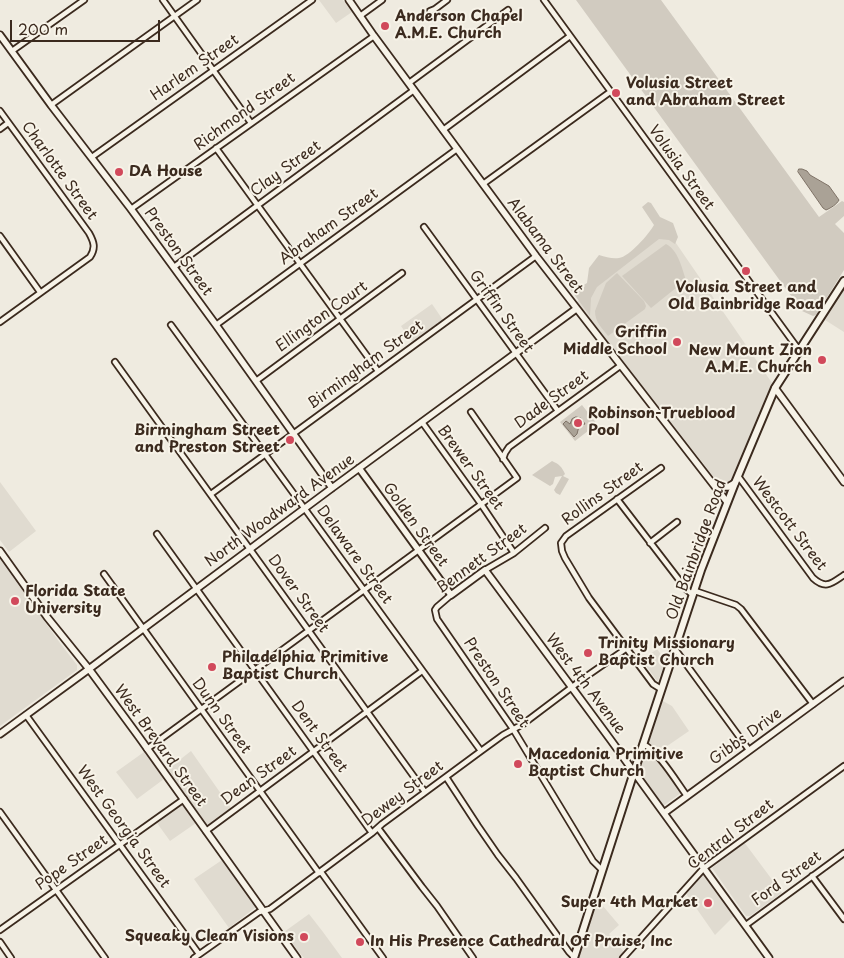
<!DOCTYPE html>
<html>
<head>
<meta charset="utf-8">
<style>
  body { margin:0 }
  #map { position:relative; width:844px; height:958px; overflow:hidden; background:#efebe0; font-family:"Playpen Sans",sans-serif }
  canvas { display:block }
  .scale { position:absolute; left:10px; top:20px; width:150px; height:22px; box-sizing:border-box; border:2px solid #3b2a1e; border-top:0; padding-left:6px; font-size:15px; line-height:18px; white-space:nowrap; color:#3b2a1e; -webkit-text-stroke:4px #f7f3e8; paint-order:stroke }
</style>
</head>
<body>
<div id="map">
<canvas width="844" height="958"></canvas>
<div class="scale">200 m</div>
</div>
<script>
const c = document.querySelector('canvas').getContext('2d');
c.lineJoin = 'round';
function fillPath(path, color) { c.fillStyle = color; c.fill(path, 'evenodd'); }
function stroke(path, color, width, dash) { c.strokeStyle = color; c.lineWidth = width; c.lineCap = dash ? 'butt' : 'round'; c.setLineDash(dash || []); c.stroke(path); }
function drawText(font, color, halo, rows, align = 'center') {
  c.font = font + ' "Playpen Sans",sans-serif'; c.lineWidth = 4; c.setLineDash([]); c.textBaseline = 'middle'; c.strokeStyle = halo; c.fillStyle = color; for (const [text, x, y, turn = 0] of rows) {
    c.save(); c.translate(x, y); c.rotate((+turn || 0) * Math.PI / 180); c.textAlign = isNaN(turn) ? turn : align; if (halo) c.strokeText(text, 0, 0); c.fillText(text, 0, 0); c.restore();
  }
}
fillPath(new Path2D(`
  M319 0H343L352 12 336 23Z
  M667 230 772 383 732 477 729 483 725 484 718 482 713 476 577 302Z
  M844 290V332L825 320Z
  M432 304 443 320 412 342 401 326Z
  M0 482 36 531 9 552 0 540Z
  M0 559 60 643 77 665V670L0 726Z
  M657 649 666 661 658 681H657L642 660Z
  M661 700 672 706 689 731 657 753 646 744Z
  M646 748 651 752 681 793 663 806 638 770Z
  M191 751 231 808 207 825 168 769Z
  M144 752 164 779 137 799 116 772Z
  M182 804 196 823 170 841 157 823Z
  M744 842 782 893 750 916H746L712 868Z
  M222 860 256 907 229 928 194 879Z
  M702 873 705 874 734 916 715 935 685 892Z
  M597 899 619 925 609 934 624 952 619 958H578Z
  M309 914 323 932 342 958H304L298 951 284 932Z`), '#e0dbd0');
fillPath(new Path2D(`
  M576 0H661L819 217 842 201 844 202V216L835 224 844 233V270L816 315 813 316 802 311Z
  M648 202 651 203 660 217 673 223 678 237 675 244 669 240 659 239 597 287 591 298 590 316 571 290 570 285 574 282 582 286 587 283 589 268 599 255C606 257 612 259 619 258 629 257 649 234 654 225L642 207Z
  M666 244C678 250 682 268 686 280L651 308 622 276Z
  M617 273 644 301 646 306 645 309 608 336C602 328 595 322 595 311L606 283Z
  M582 405 597 424 575 441 560 422Z
  M552 461C559 464 562 467 565 474L563 476 569 479 560 495 556 493 554 490 562 476 555 477 553 484 550 486 532 475Z`), '#d1cbc0');
const water = new Path2D(`
  M799 169H802L807 171 810 175 829 186 839 200C837 204 831 208 826 210L823 208 798 172Z
  M576 417 581 418 585 424 579 426 577 434 574 437 563 424 566 421 570 424 572 419Z`);
fillPath(water, '#aaa296');
stroke(water, '#7e7266', 1);
const minor = new Path2D(`
  M163 0 251 123
  M544 0 799 350
  M430 11 435 9 447 0
  M360 16 382 0
  M12 51 84 0
  M409 83 508 10
  M51 105 197 0
  M0 111 89 233C94 242 96 248 90 257L0 322
  M0 129 8 123
  M443 130 570 36
  M216 148 378 371
  M92 157 312 0
  M483 184 610 92
  M131 209 374 36
  M424 227 558 411
  M0 236 40 292
  M174 267 414 90
  M171 325 481 751
  M216 325 457 149
  M115 362 425 792
  M256 381 402 273
  M422 422 481 504 514 553
  M503 459 505 453 509 447 620 366
  M661 468 566 536 561 543 562 551 565 558 589 598 653 684 661 689
  M738 476 813 578C826 590 832 583 844 575
  M211 494 536 256
  M617 499 683 585 687 590 693 595
  M157 534 372 833
  M650 543 677 522
  M485 570 514 553 545 528
  M104 574 319 873
  M695 591 736 605 741 609 813 704
  M451 595 437 607 435 610 437 619 513 729 593 861 602 870
  M675 649 749 750
  M26 715 199 954
  M643 744C659 752 676 781 687 796
  M147 749 517 478 471 412
  M446 777 478 826 498 855 516 878 569 952 574 957
  M0 812 105 958
  M378 828 422 887 437 906 473 958
  M206 831 422 671
  M321 872 383 958
  M812 876 844 919
  M746 925 844 853
  M0 930 184 799
  M0 942 11 958
  M194 958 259 912 270 909 372 833 382 824 481 751 503 735 523 724 584 678 627 648
  M623 958 704 868 844 766`);
const tertiary = new Path2D(`
  M349 0 374 36 536 256 727 502
  M0 35 51 105 131 209 216 325 332 488
  M775 388 844 482
  M359 468 451 595 485 570 610 739 769 958
  M716 487H728L735 483
  M0 551 47 617 89 669 139 737 297 958
  M0 734 89 669 332 488 576 309
  M664 813 844 681`);
const secondary = new Path2D(`
  M574 958 634 772 701 570 735 483 775 388 844 281`);
stroke(minor, '#3b2a1e', 8);
stroke(tertiary, '#3b2a1e', 9);
stroke(secondary, '#3b2a1e', 10);
stroke(minor, '#f7f3e8', 4.5);
stroke(tertiary, '#f7f3e8', 5.5);
stroke(secondary, '#f7f3e8', 6);
for (const [x, y, r, color] of [
  [385,26,5,"#d1495b"],
  [616,93,5,"#d1495b"],
  [119,172,5,"#d1495b"],
  [746,271,5,"#d1495b"],
  [677,342,5,"#d1495b"],
  [822,360,5,"#d1495b"],
  [578,423,5,"#d1495b"],
  [290,440,5,"#d1495b"],
  [15,601,5,"#d1495b"],
  [588,653,5,"#d1495b"],
  [212,667,5,"#d1495b"],
  [518,764,5,"#d1495b"],
  [708,903,5,"#d1495b"],
  [304,937,5,"#d1495b"],
  [360,942,5,"#d1495b"]
]) { const dot = new Path2D(); dot.arc(x, y, r, 0, 2 * Math.PI); c.fillStyle = color; c.fill(dot); stroke(dot, '#f7f3e8', 2); }
drawText('bold 15px', '#3b2a1e', '#f7f3e8', [
  ["Anderson Chapel",395,17],
  ["A.M.E. Church",395,34],
  ["Volusia Street",626,84],
  ["and Abraham Street",626,101],
  ["DA House",129,172],
  ["Volusia Street and",746,288,"center"],
  ["Old Bainbridge Road",746,305,"center"],
  ["Griffin",667,333,"right"],
  ["Middle School",667,350,"right"],
  ["New Mount Zion",812,351,"right"],
  ["A.M.E. Church",812,368,"right"],
  ["Robinson-Trueblood",588,414],
  ["Pool",588,431],
  ["Birmingham Street",280,431,"right"],
  ["and Preston Street",280,448,"right"],
  ["Florida State",25,592],
  ["University",25,609],
  ["Trinity Missionary",598,644],
  ["Baptist Church",598,661],
  ["Philadelphia Primitive",222,658],
  ["Baptist Church",222,675],
  ["Macedonia Primitive",528,755],
  ["Baptist Church",528,772],
  ["Super 4th Market",698,903,"right"],
  ["Squeaky Clean Visions",294,937,"right"],
  ["In His Presence Cathedral Of Praise, Inc",370,942]
], 'left');
drawText('15px', '#3b2a1e', '#f7f3e8', [
  ["Harlem Street",195,68,-35],
  ["Richmond Street",245,112,-36],
  ["Volusia Street",681,168,54],
  ["Clay Street",286,169,-36],
  ["Charlotte Street",59,171,54],
  ["Abraham Street",329,227,-36],
  ["Alabama Street",545,246,53],
  ["Preston Street",178,252,54],
  ["Griffin Street",501,312,54],
  ["Ellington Court",322,317,-36],
  ["Birmingham Street",366,365,-36],
  ["Dade Street",552,400,-36],
  ["Brewer Street",470,468,54],
  ["Rollins Street",603,494,-36],
  ["North Woodward Avenue",280,511,-36],
  ["Westcott Street",789,524,53],
  ["Golden Street",415,525,54],
  ["Old Bainbridge Road",697,550,-70],
  ["Delaware Street",354,555,54],
  ["Bennett Street",482,559,-36],
  ["Dover Street",298,594,54],
  ["Preston Street",496,683,56],
  ["West 4th Avenue",585,684,53],
  ["Dunn Street",221,716,54],
  ["Dent Street",319,737,54],
  ["Gibbs Drive",746,737,-36],
  ["West Brevard Street",160,746,54],
  ["Dean Street",259,776,-36],
  ["Dewey Street",403,794,-37],
  ["West Georgia Street",123,827,54],
  ["Central Street",731,835,-38],
  ["Pope Street",72,863,-35],
  ["Ford Street",787,879,-36]
]);
</script>
</body>
</html>
